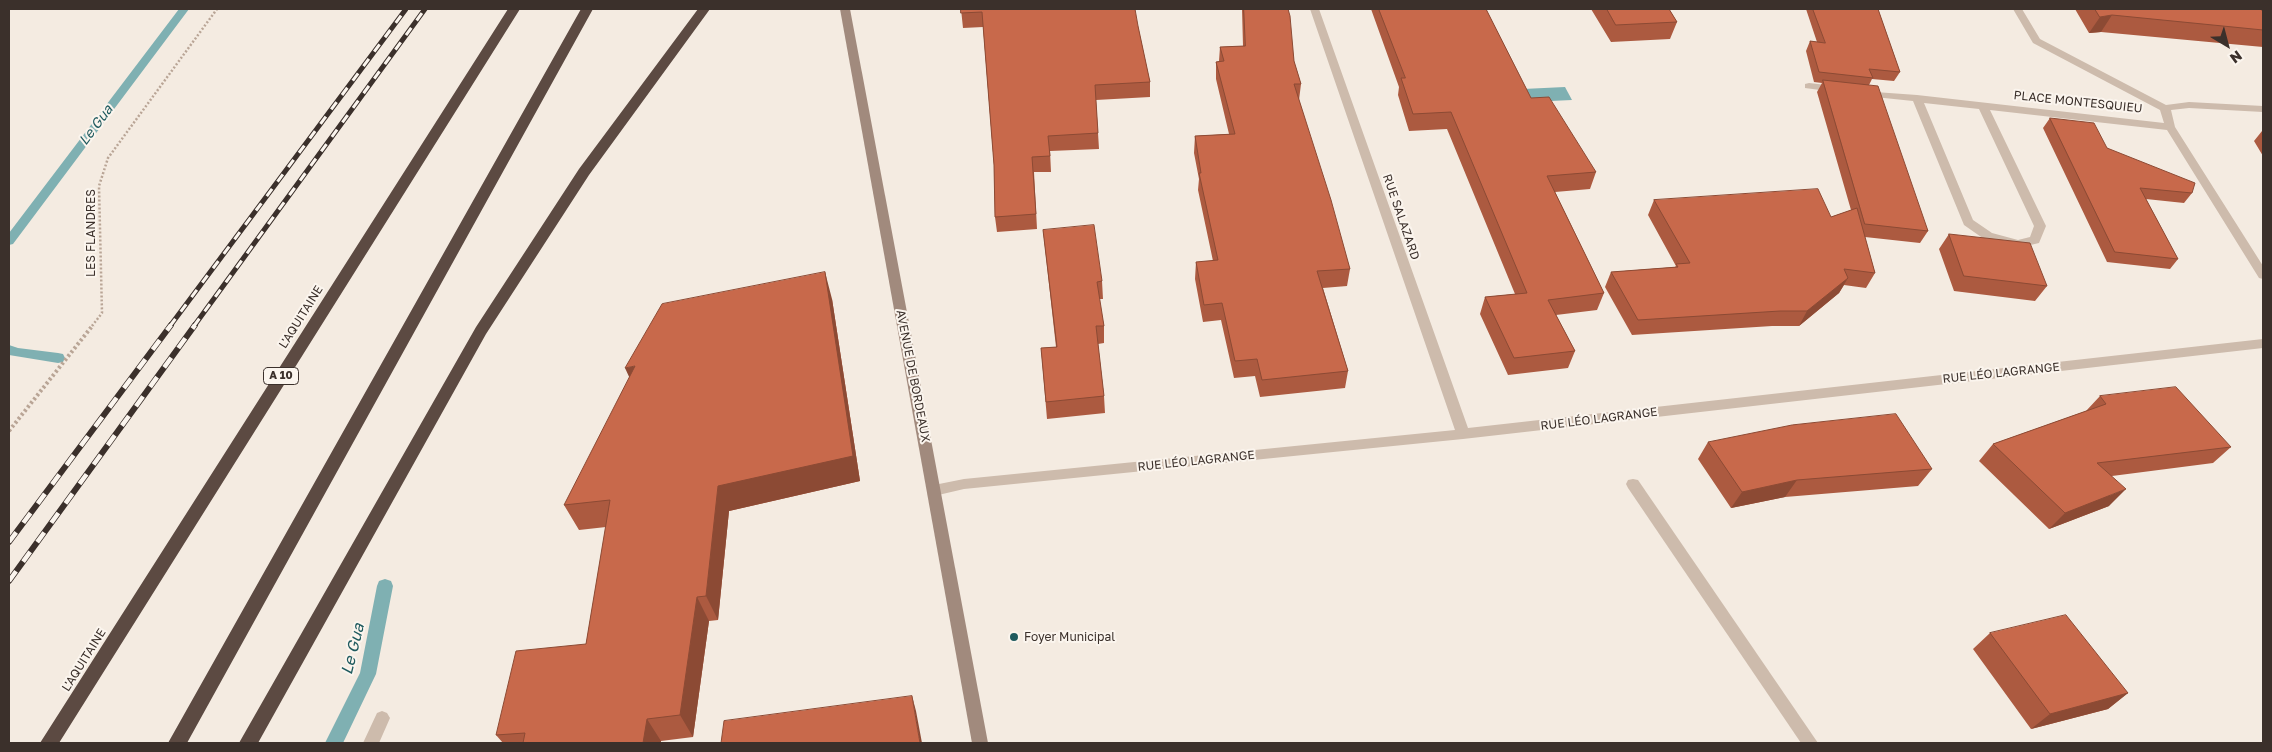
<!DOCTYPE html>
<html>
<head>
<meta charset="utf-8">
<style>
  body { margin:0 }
  #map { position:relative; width:2272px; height:752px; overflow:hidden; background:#f4ebe1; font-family:"Golos Text",sans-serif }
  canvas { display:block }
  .frame { position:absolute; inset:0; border:10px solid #3b302b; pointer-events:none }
  .north { position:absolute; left:2202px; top:20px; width:50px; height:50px; -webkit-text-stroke:4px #fbf5ee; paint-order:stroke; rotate:143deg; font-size:14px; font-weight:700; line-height:20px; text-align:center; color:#3b302b }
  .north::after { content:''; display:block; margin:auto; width:18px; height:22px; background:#3b302b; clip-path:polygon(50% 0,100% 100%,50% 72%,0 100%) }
</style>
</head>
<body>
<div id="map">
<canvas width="2272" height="752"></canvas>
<div class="frame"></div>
<div class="north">N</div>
</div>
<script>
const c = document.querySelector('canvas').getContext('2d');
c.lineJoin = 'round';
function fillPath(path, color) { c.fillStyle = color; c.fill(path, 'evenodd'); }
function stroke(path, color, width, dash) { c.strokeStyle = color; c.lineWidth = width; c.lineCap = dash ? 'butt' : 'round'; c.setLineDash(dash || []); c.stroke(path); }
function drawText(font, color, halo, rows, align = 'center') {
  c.font = font + ' "Golos Text",sans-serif'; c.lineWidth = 4; c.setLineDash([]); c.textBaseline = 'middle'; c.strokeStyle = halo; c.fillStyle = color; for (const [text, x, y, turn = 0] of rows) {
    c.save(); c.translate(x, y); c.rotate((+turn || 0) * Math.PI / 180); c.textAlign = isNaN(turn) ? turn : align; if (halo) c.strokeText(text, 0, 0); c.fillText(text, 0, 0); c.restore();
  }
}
fillPath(new Path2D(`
  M1565 87 1572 100 1529 102 1523 89Z`), '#7fb0b2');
fillPath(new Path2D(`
  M179 9H189L13 244 9 245V233Z
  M9 345 18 348 58 353 63 354 65 358 63 362 58 363 9 355Z
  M385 579 391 581 393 586 376 674 343 743H325L360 673 377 586 379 581Z`), '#7fb0b2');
stroke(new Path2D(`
  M92 326 102 313 99 186 108 158 217 9`), '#b9a596', 2.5, [2, 2]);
stroke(new Path2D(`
  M9 431 93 325`), '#b9a596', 4, [2.5, 2.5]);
fillPath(new Path2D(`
  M1633 479 1638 480 1818 743H1801L1628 488 1626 484 1628 480Z`), '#cdbbac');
fillPath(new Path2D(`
  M1310 9H1319L1468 428 2263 339V348L1463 439 964 489 934 496 929 494 927 490 929 486 964 479 1455 430Z
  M2013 9H2022L2040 39 2166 105 2189 102 2263 106V112L2189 108 2171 110 2175 127 2263 266V279L2259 278 2167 130 1990 110 2046 226 2039 243 2018 248 1984 239 1964 225 1913 101 1865 96 1861 95V91L1917 95 2164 123 2160 110 2033 43ZM1924 103 1979 109 2034 226 2030 237 2018 240 1992 233 1973 220Z
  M1809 83 1835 86 1840 89 1835 92 1805 88V84Z
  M382 711 387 713 390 718 379 743H363L377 713Z`), '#cdbbac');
fillPath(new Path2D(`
  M840 9H850L988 743H972Z`), '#a18a7d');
fillPath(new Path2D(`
  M508 9H520L59 743H40Z
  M581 9H593L187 743H168Z
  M698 9H710L589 175 486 334 258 743H239L476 327 579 169Z`), '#5c4a42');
const railFar1 = new Path2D(`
  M170 326 406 9
  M194 326 425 9`);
const rail = new Path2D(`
  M9 542 171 325
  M9 581 195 325`);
stroke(railFar1, '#3b302b', 5);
stroke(rail, '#3b302b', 6);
stroke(railFar1, '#fbf5ee', 3, [9]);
stroke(rail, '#fbf5ee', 4.5, [12]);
fillPath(new Path2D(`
  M961 9 1138 26 1150 82V97L1096 100 1099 149 1050 151 1051 172H1034L1037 229 997 232 995 217 994 165 983 27 963 28Z
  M1242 9H1288L1294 61 1301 84 1299 100 1350 269 1347 286 1323 288 1348 371 1345 388 1260 397 1255 376 1234 378 1221 320 1203 322 1195 279 1196 262 1213 261 1198 190 1199 179 1194 153 1195 136 1229 134 1216 79V62L1219 61 1220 47 1243 46Z
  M1371 9H1486L1531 98 1596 172 1590 189 1555 192 1604 293 1597 310 1556 315 1575 351 1568 368 1508 375 1480 314 1485 297 1515 294 1447 129 1409 131 1398 95 1399 87Z
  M1591 9H1669L1677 22 1670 39 1611 42Z
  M1806 9H1878L1900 72 1894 81 1872 79 1869 85 1928 231 1920 243 1865 237 1875 273 1866 288 1844 285 1839 293 1799 326H1772L1632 335 1605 287 1611 272 1675 267 1676 266 1648 215 1654 200 1831 217 1851 210 1817 92 1822 83 1814 82 1806 51 1810 41 1817 42Z
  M2075 9H2261L2263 12V47L2101 32 2089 33Z
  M2050 118 2107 148 2192 193 2184 203 2146 199 2178 259 2170 269 2107 262 2043 128Z
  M2262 131 2263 132V156L2254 141Z
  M1043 230 1102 281 1103 299H1099L1104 326V343L1098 344 1104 396 1105 413 1047 419 1041 348 1056 347Z
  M1949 234 2047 286 2035 301 1954 291 1939 249Z
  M832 299 860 481 729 511 718 620 709 621 693 737 661 741V743H503L496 735 586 644 606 527 579 530 564 505Z
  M2100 396 2231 447 2213 463 2112 476 2109 506 2049 529 1979 461 1993 444 2086 411Z
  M1708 442 1932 469 1918 486 1785 497 1731 508 1698 459Z
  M1990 633 2128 693 2108 709 2031 729 1973 649Z`), '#ac5a40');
fillPath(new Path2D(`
  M2112 15 2101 32 2089 33 2100 17Z
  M825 272 832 299 860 481 729 511 718 620 706 596 718 486Z
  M1848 278 1839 293 1799 326 1807 311Z
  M635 366 637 394 625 368Z
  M1797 480 1785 497 1731 508 1742 492Z
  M2126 489 2109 506 2049 529 2065 513Z
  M697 597 709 621 693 737 680 715Z
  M2128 693 2108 709 2031 729 2050 714Z
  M912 696 916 711 922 743H920Z
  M647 719 661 741V743H643Z`), '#8c4a34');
const building = new Path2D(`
  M961 9H1135L1138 26 1150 82 1095 85 1098 133 1048 136 1050 156 1032 157 1036 214 995 217 994 165 982 12 961 13Z
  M1244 9H1288L1290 16 1294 61 1301 84H1294L1331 200 1350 269 1317 271 1348 371 1262 380 1257 359 1235 361 1222 303 1204 305 1196 262 1218 260 1199 173H1201L1195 136 1235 134 1216 62 1224 61 1220 47 1245 46Z
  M1379 9H1486L1531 98 1549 97 1596 172 1547 176 1604 293 1548 300 1575 351 1514 358 1485 297 1527 293 1451 112 1413 114 1401 78H1405Z
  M1607 9H1669L1677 22 1616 25Z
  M1813 9H1878L1900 72 1869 69 1873 78 1819 72 1810 41 1825 43Z
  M2095 9H2261L2263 12V30L2112 15 2100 17Z
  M1823 80 1878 86 1928 231 1865 224Z
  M2050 118 2094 123 2107 148 2195 183 2192 193 2140 188 2178 259 2115 252Z
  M1818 189 1831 217 1857 208 1875 273 1844 269 1848 278 1807 311H1780L1638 320 1611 272 1678 267 1676 264 1690 263 1654 200Z
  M1094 225 1102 281 1097 282 1104 326H1096L1104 396 1046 402 1041 348 1057 347 1043 230Z
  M1949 234 2030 243 2047 286 1964 276Z
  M825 272 853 456 718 486 706 596 697 597 680 715 647 719 643 743H523L525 733 496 735 516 651 586 644 610 500 564 505 635 366 625 368 662 304Z
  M2176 387 2231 447 2097 463 2126 489 2065 513 1993 444 2106 404 2100 396Z
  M1896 414 1932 469 1797 480 1742 492 1708 442 1792 425Z
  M2066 615 2128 693 2050 714 1990 633Z
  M912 696 920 743H721L724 721Z`);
fillPath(building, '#c8694b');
stroke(building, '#8c4a34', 1);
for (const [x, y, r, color] of [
  [1014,637,5,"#1f5a5e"]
]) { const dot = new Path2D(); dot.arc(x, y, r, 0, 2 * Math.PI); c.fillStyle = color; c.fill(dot); stroke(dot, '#fbf5ee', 2); }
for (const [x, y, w] of [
  [281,376,35]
]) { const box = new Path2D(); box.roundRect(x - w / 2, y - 8.5, w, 17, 4); c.fillStyle = '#fbf5ee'; c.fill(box); stroke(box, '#3b302b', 1); }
drawText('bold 11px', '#3b302b', null, [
  ["A 10",281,376]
]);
drawText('12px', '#3b302b', '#fbf5ee', [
  ["PLACE MONTESQUIEU",2078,102,6],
  ["RUE SALAZARD",1401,217,71],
  ["LES FLANDRES",91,233,-90],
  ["L'AQUITAINE",301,317,-58],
  ["RUE LÉO LAGRANGE",2001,373,-6],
  ["AVENUE DE BORDEAUX",913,376,79],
  ["RUE LÉO LAGRANGE",1599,419,-7],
  ["RUE LÉO LAGRANGE",1196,461,-6],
  ["L'AQUITAINE",84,660,-58]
]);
drawText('12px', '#3b302b', '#fbf5ee', [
  ["Foyer Municipal",1024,637]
], 'left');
drawText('italic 14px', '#1f5a5e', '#fbf5ee', [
  ["Le Gua",96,125,-53]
]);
drawText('italic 16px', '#1f5a5e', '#fbf5ee', [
  ["Le Gua",353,649,-76]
]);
</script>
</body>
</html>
